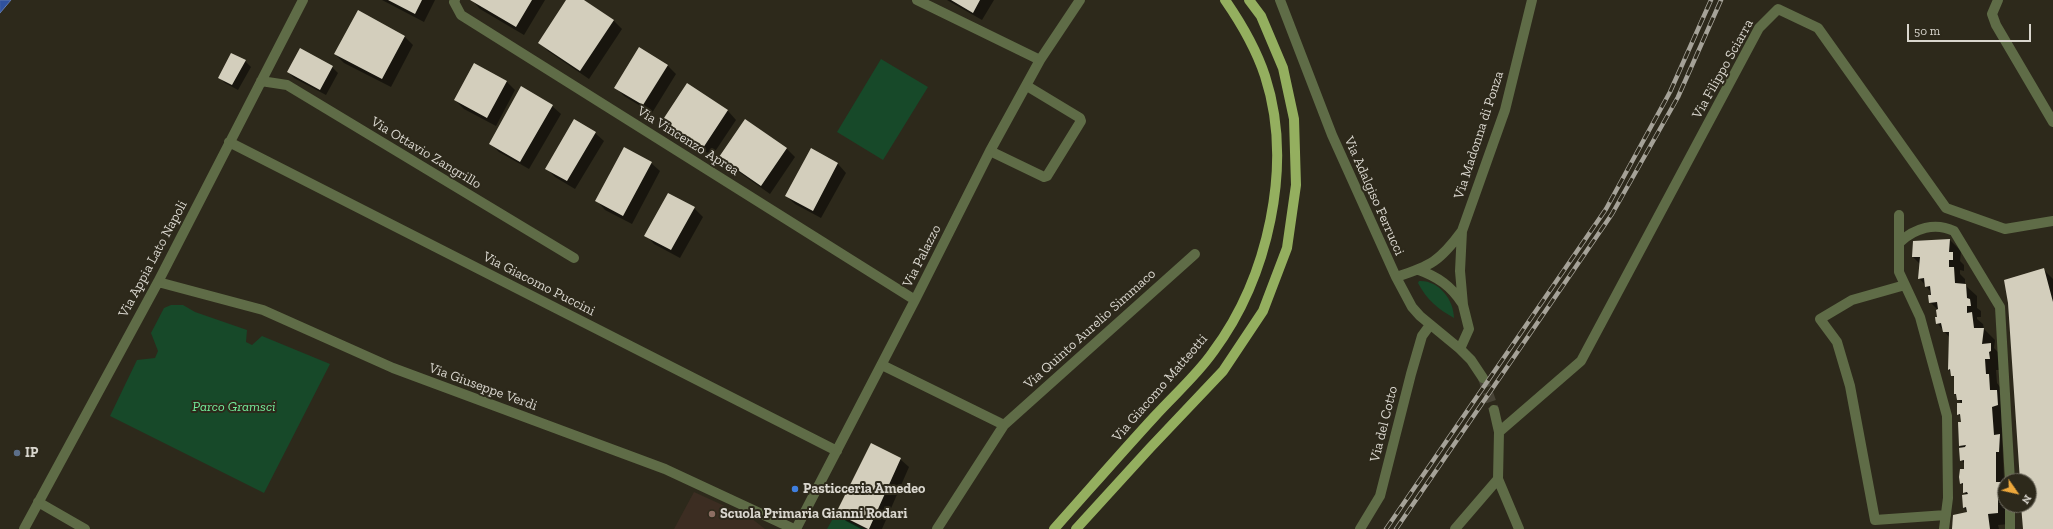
<!DOCTYPE html>
<html>
<head>
<meta charset="utf-8">
<style>
  body { margin:0 }
  #map { position:relative; width:2053px; height:529px; overflow:hidden; background:#2d291b; font-family:"Zilla Slab",serif }
  canvas { display:block }
  .north { position:absolute; left:1997px; top:473px; width:40px; height:40px; box-sizing:border-box; background:#2d291b; border:1px solid #726e63; border-radius:50%; rotate:124deg; font-size:11px; font-weight:700; line-height:16px; text-align:center; color:#d9d6ce }
  .north::after { content:''; display:block; margin:auto; width:14px; height:18px; background:#eea83c; clip-path:polygon(50% 0,100% 100%,50% 72%,0 100%) }
  .scale { position:absolute; left:1907px; top:24px; width:124px; height:18px; box-sizing:border-box; border:2px solid #d9d6ce; border-top:0; padding-left:5px; font-size:12px; line-height:14px; white-space:nowrap; color:#d9d6ce; -webkit-text-stroke:3px #2d291b; paint-order:stroke }
</style>
</head>
<body>
<div id="map">
<canvas width="2053" height="529"></canvas>
<div class="north">N</div>
<div class="scale">50 m</div>
</div>
<script>
const c = document.querySelector('canvas').getContext('2d');
c.lineJoin = 'round';
function fillPath(path, color) { c.fillStyle = color; c.fill(path, 'evenodd'); }
function stroke(path, color, width, dash) { c.strokeStyle = color; c.lineWidth = width; c.lineCap = dash ? 'butt' : 'round'; c.setLineDash(dash || []); c.stroke(path); }
function drawText(font, color, halo, rows, align = 'center') {
  c.font = font + ' "Zilla Slab",serif'; c.lineWidth = 4; c.setLineDash([]); c.textBaseline = 'middle'; c.strokeStyle = halo; c.fillStyle = color; for (const [text, x, y, turn = 0] of rows) {
    c.save(); c.translate(x, y); c.rotate((+turn || 0) * Math.PI / 180); c.textAlign = isNaN(turn) ? turn : align; if (halo) c.strokeText(text, 0, 0); c.fillText(text, 0, 0); c.restore();
  }
}
fillPath(new Path2D(`
  M694 492 751 518 765 529H674Z`), '#3c2d22');
fillPath(new Path2D(`
  M881 59 928 87 883 160 837 132Z
  M1419 281C1439 280 1454 300 1454 318 1438 309 1427 300 1418 283Z
  M171 305H183L195 312 247 330 246 342 252 345 262 336 330 364 264 493 110 416 137 360 155 358 158 351 151 333 164 308Z
  M835 515 865 529H827Z`), '#174929');
const water = new Path2D(`
  M0 0H11L0 13Z`);
fillPath(water, '#30529e');
stroke(water, '#637aac', 1);
fillPath(new Path2D(`
  M382 0H435L424 22Z
  M472 0H545L524 35 480 9Z
  M567 0H583L614 21 622 29 589 79 548 51 539 42Z
  M947 0H994L982 20Z
  M404 36 413 45 391 87 344 63 335 54Z
  M245 61 251 67 238 90 225 83 219 77Z
  M667 65 676 74 652 113 624 96 616 88Z
  M332 67 338 73 326 95 294 78 288 72Z
  M506 81 515 90 496 126 464 109 455 100Z
  M688 84 728 111 736 120 712 156 672 129 663 120Z
  M552 106 561 114 529 169 499 152 490 143Z
  M746 120 787 149 795 157 770 194 729 165 721 157Z
  M595 133 604 141 575 189 555 177 547 169Z
  M811 150 838 164 846 173 821 218 795 204 786 196Z
  M651 163 660 171 632 224 605 210 597 201Z
  M694 208 703 217 680 258 654 244 646 235Z
  M1950 240 1961 251 1960 261 1964 265V271L1960 270V274L1965 279V285L1977 296V308L1981 311V317H1977V319L1983 324 1984 329 1995 340 1994 348 2001 355 2000 370H1996L1997 383 2000 387 2005 505 2009 524 1998 525 1999 529H1953L1952 524 1968 513 1964 508 1967 496 1964 492V486L1961 483 1965 470V464L1961 460 1963 449 1960 446 1962 418 1958 414 1962 404 1955 394V379L1949 370 1950 338 1937 323 1938 310 1930 302V291L1919 278 1920 264 1913 257Z
  M2043 269 2053 279V529H2024L2022 505H2029V481H2021Z
  M900 459 909 467 882 529H861L846 521 837 512Z`), '#0007');
fillPath(new Path2D(`
  M388 0H422L415 14Z
  M470 0H532L516 27Z
  M566 0H584L614 20 580 71 538 43Z
  M951 0H980L973 13Z
  M358 10 405 36 382 79 334 54Z
  M639 47 668 65 643 105 614 88Z
  M300 48 333 66 320 90 287 72Z
  M231 53 246 60 232 85 218 78Z
  M474 63 507 81 487 118 454 100Z
  M687 83 728 110 703 148 662 121Z
  M521 86 553 105 520 162 489 144Z
  M574 119 596 132 567 181 545 169Z
  M745 119 787 148 761 186 719 157Z
  M624 147 652 162 623 216 595 201Z
  M811 148 838 163 813 211 785 196Z
  M668 193 695 207 671 250 644 236Z
  M1950 239 1949 252H1953V260H1949V267H1954L1955 283 1966 284 1967 298 1970 299 1971 306H1967V313L1972 312 1974 328H1984L1982 344 1991 343V351L1989 352 1990 359H1985L1986 374H1989L1990 390H1997L1998 405 1992 407 1994 435 2000 434 1999 452H1996V482H2003L2004 490H2002V499L1998 498V513L1988 514 1990 529H1952L1953 515 1967 512 1966 507 1963 508 1962 495 1968 494 1967 492 1963 493V483L1960 484 1959 477 1960 469H1964V460L1960 461 1959 448 1965 447 1966 445 1959 446 1958 422H1961L1960 414 1957 415V403H1962V400H1957L1956 394H1954V376H1951L1950 369 1948 370 1949 332H1943L1941 323 1936 324 1935 317H1937L1936 310 1938 309 1937 302 1929 303 1928 295H1931L1930 286 1925 287 1924 278 1918 279 1920 257H1912L1913 241Z
  M2044 268 2053 302V529H2023L2021 505H2029V481H2020L2008 303 2004 280Z
  M871 443 901 458 869 529H868L836 513Z`), '#d3cebc');
stroke(new Path2D(`
  M1483 378 1494 410`), '#474336', 10, [10, 5]);
stroke(new Path2D(`
  M455 0 454 2 461 15 915 300
  M917 0 1040 60
  M1280 0 1332 135 1396 277 1412 307 1420 316 1460 349 1471 360 1483 378
  M1998 0 1992 14 1996 25 2053 122
  M261 81 287 85 574 258
  M229 142 837 451
  M990 151 1044 177 1047 176 1081 121 1080 118 1027 86
  M1899 215V272L1920 317 1947 416 1948 498 1944 529
  M1900 242C1915 228 1935 222 1954 231L2000 307 2010 481
  M1419 270C1438 277 1451 286 1462 303
  M1396 277C1431 266 1440 261 1462 231
  M158 282 263 310 393 368 665 469 794 529
  M1905 285 1852 300 1820 319 1837 342 1850 386 1875 520 1946 515
  M1460 349 1469 329 1463 305 1460 271 1462 231 1505 110 1532 0
  M882 365 1004 425
  M1494 410 1499 432 1498 479 1519 529
  M1499 432 1581 361 1759 28 1778 9 1818 28 1946 208 2005 229 2053 221
  M38 502 85 529
  M2010 505V529
  M24 529 158 282 303 0
  M796 529 915 300 990 151 1040 60 1080 0
  M937 529 1004 425 1195 254
  M1360 529 1380 496 1411 374 1422 336 1430 325
  M1455 529 1498 479`), '#5f6c47', 10);
stroke(new Path2D(`
  M1054 529C1088 491 1121 453 1155 416 1174 395 1197 375 1213 352 1268 278 1294 165 1265 76 1256 49 1241 23 1225 0
  M1076 529 1150 448 1223 371 1263 311 1287 248 1296 185 1294 119 1283 68 1261 16 1249 0`), '#94af5f', 10);
const rail = new Path2D(`
  M1386 529 1606 209 1670 92 1711 0
  M1396 529 1612 214 1678 97 1721 0`);
stroke(rail, '#a5a298', 4.5);
stroke(rail, '#2d291b', 3, [9]);
for (const [x, y, r, color] of [
  [17,453,4,"#5c6f8a"],
  [795,489,4,"#3f7fe0"],
  [712,514,4,"#8d6e63"]
]) { const dot = new Path2D(); dot.arc(x, y, r, 0, 2 * Math.PI); c.fillStyle = color; c.fill(dot); stroke(dot, '#2d291b', 1.5); }
drawText('14px', '#d9d6ce', '#2d291b', [
  ["Via Filippo Sciarra",1723,69,-61],
  ["Via Madonna di Ponza",1479,135,-72],
  ["Via Vincenzo Aprea",688,141,32],
  ["Via Ottavio Zangrillo",426,153,31],
  ["Via Adalgiso Ferrucci",1374,196,66],
  ["Via Palazzo",922,256,-63],
  ["Via Appia Lato Napoli",153,259,-62],
  ["Via Giacomo Puccini",539,284,27],
  ["Via Quinto Aurelio Simmaco",1090,329,-42],
  ["Via Giuseppe Verdi",483,387,20],
  ["Via Giacomo Matteotti",1160,388,-49],
  ["Via del Cotto",1384,424,-76]
]);
drawText('italic 14px', '#73ee9c', '#2d291b', [
  ["Parco Gramsci",234,407]
]);
drawText('bold 14px', '#d9d6ce', '#2d291b', [
  ["IP",25,453],
  ["Pasticceria Amedeo",803,489],
  ["Scuola Primaria Gianni Rodari",720,514]
], 'left');
</script>
</body>
</html>
